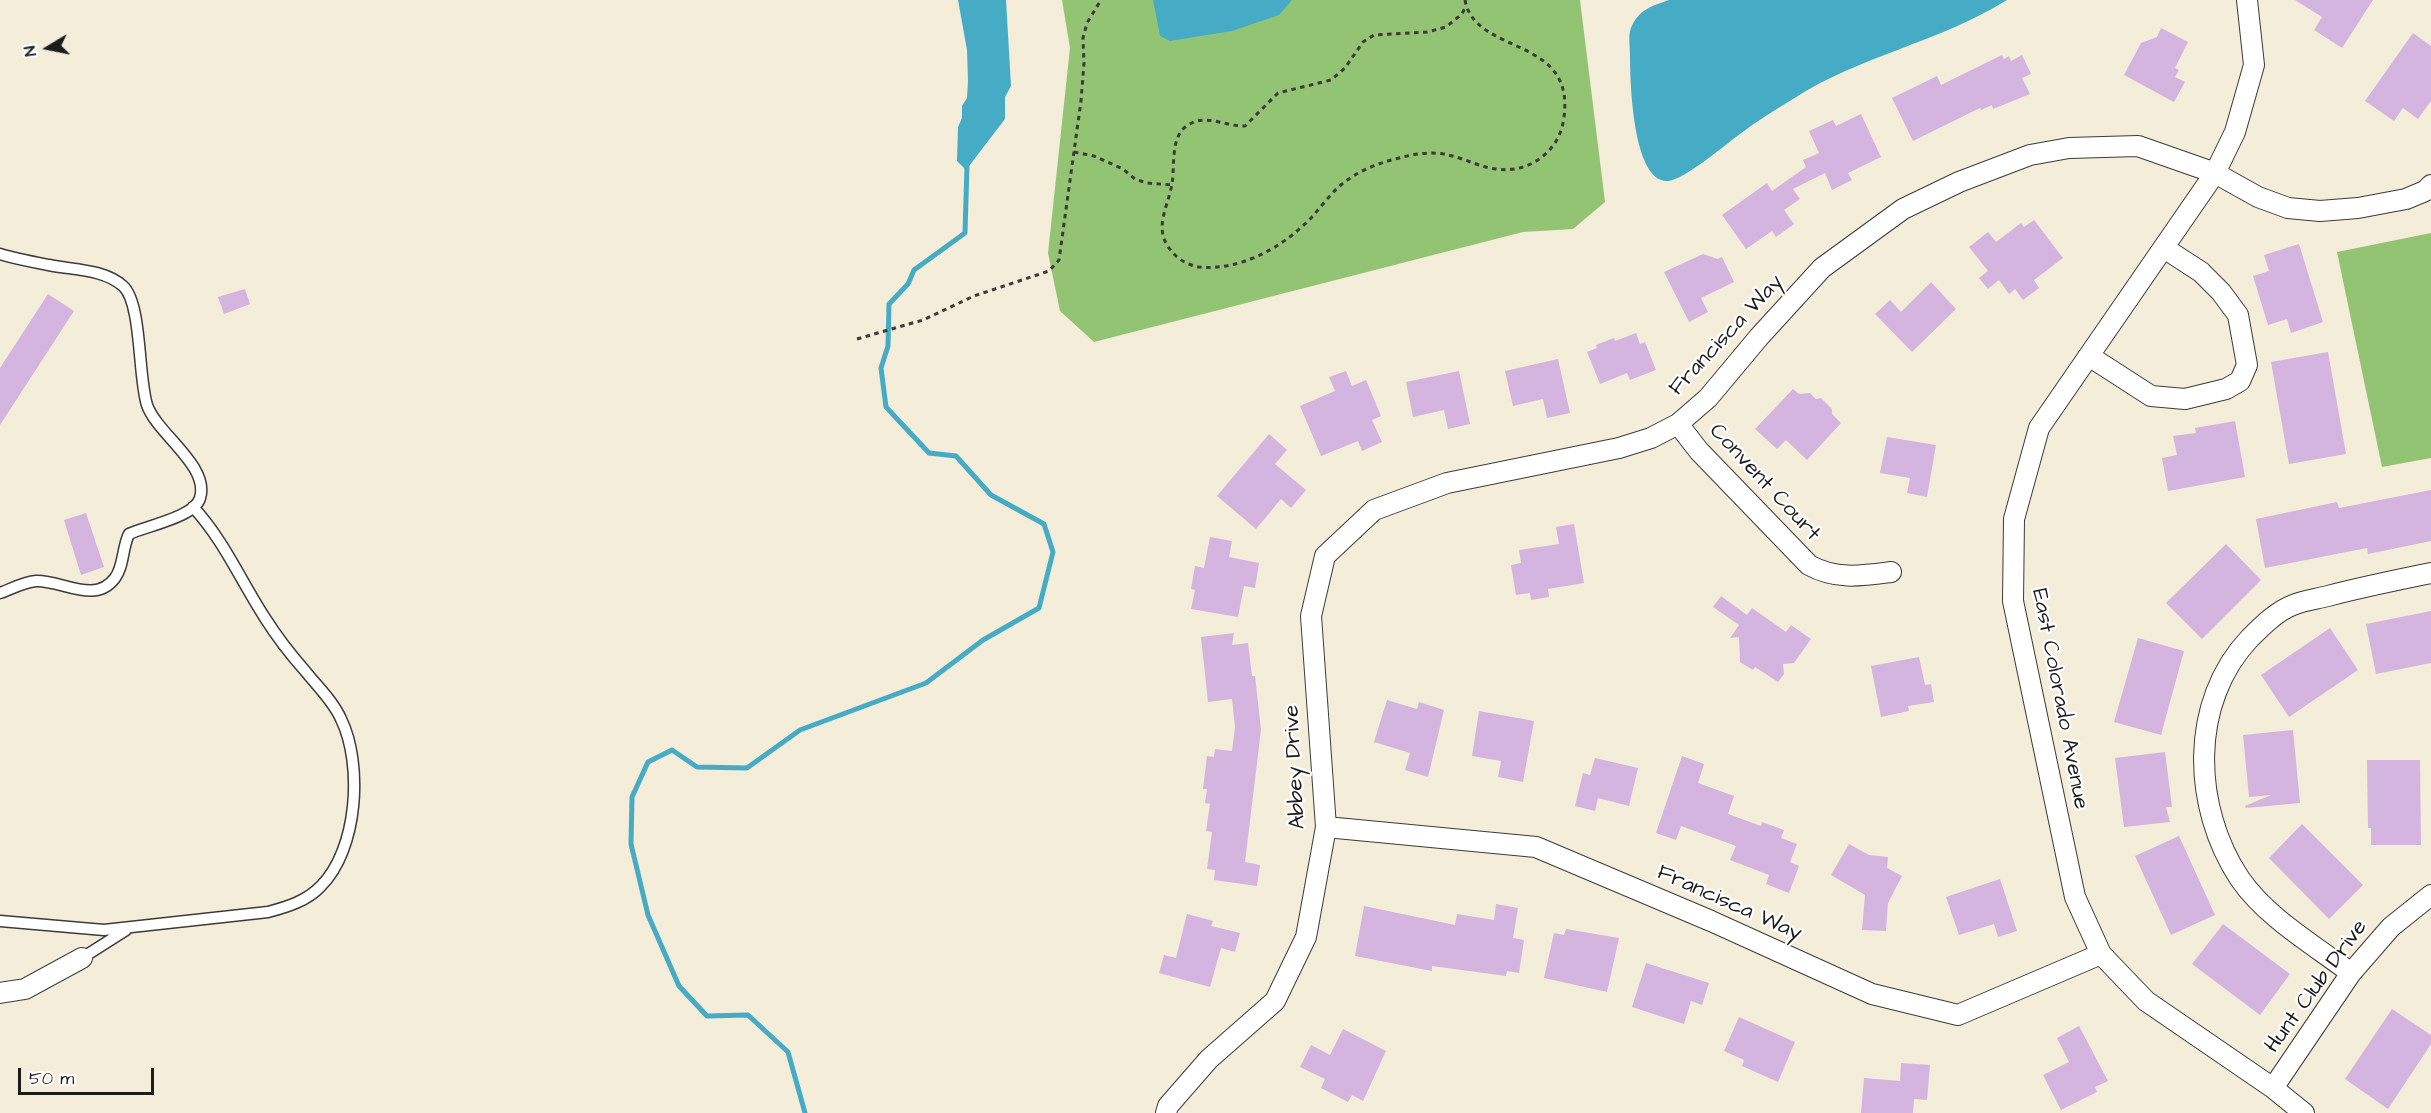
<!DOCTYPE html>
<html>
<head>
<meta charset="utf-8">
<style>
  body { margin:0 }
  #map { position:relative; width:2431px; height:1113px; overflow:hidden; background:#f4edda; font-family:"Architects Daughter",sans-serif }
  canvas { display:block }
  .north { position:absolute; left:18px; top:18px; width:60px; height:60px; -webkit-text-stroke:4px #fff; paint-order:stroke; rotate:260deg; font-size:16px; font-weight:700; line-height:24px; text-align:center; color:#1c1c1c }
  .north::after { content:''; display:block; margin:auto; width:21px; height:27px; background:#1c1c1c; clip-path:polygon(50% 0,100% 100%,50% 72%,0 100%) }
  .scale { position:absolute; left:18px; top:1068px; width:136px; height:27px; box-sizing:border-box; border:3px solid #1c1c1c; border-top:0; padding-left:8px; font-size:18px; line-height:21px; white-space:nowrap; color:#1c1c1c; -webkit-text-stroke:4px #fff; paint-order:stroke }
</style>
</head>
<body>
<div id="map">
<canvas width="2431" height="1113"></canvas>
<div class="north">N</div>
<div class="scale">50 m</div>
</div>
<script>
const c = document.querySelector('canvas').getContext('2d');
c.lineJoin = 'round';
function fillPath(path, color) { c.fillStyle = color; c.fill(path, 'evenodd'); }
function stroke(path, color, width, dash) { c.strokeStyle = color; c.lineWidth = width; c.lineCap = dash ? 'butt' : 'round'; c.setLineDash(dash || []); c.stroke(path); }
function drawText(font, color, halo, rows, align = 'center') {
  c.font = font + ' "Architects Daughter",sans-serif'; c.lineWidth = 4.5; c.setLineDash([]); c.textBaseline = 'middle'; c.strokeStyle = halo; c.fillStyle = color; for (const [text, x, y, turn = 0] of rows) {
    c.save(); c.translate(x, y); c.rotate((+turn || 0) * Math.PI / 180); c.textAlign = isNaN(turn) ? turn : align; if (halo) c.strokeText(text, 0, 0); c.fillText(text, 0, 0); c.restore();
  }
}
fillPath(new Path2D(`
  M1062 0H1580L1605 202 1573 229 1523 232 1094 342 1060 311 1048 253 1070 48Z
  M2431 233V458L2382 467 2337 252Z`), '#93c474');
fillPath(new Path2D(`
  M958 0H1006L1011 86 1005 97V119L966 170 957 161 958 127 962 118V106L967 98 968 81 967 50Z
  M1153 0H1292L1279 15 1232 31 1170 41 1160 36Z
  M1669 0H2007C1940 42 1859 56 1793 99 1775 110 1757 121 1740 134 1726 144 1684 180 1668 181 1632 183 1630 78 1630 54 1630 47 1628 35 1631 28 1639 9 1652 6 1669 0Z`), '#46acc6');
stroke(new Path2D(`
  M805 1113 788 1052 748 1015 707 1016 679 986 648 915 631 844 632 797 648 762 672 750 697 767 747 768 800 730 926 683 983 640 1039 608 1053 552 1044 524 991 495 956 456 929 453 886 407 881 368 888 346 889 304 908 284 914 270 965 233 967 165`), '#46acc6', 5);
fillPath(new Path2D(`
  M2295 0H2373L2342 48 2314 30 2322 17Z
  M2161 28 2188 42 2175 68 2179 70 2175 77 2185 82 2174 102 2124 75 2141 43 2157 37Z
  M2413 33 2431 46V101L2418 119 2403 108 2394 121 2365 101Z
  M2002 55 2004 59 2009 56 2011 61 2022 55 2031 74 2022 78 2030 94 1993 109 1992 105 1981 110 1980 108 1913 141 1892 98 1937 76 1941 85Z
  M1861 114 1881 157 1848 173 1852 180 1832 190 1825 173 1793 189 1800 199 1784 210 1794 224 1776 237 1772 231 1746 249 1722 215 1767 183 1772 191 1806 167 1803 160 1819 153 1809 131 1833 120 1836 126Z
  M2034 220 2063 258 2034 280 2039 288 2023 300 2015 289 2009 294 1999 280 1988 289 1979 278 1988 271 1969 247 1988 232 1996 242 2021 223 2024 227Z
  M2299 244 2323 322 2291 333 2287 319 2268 325 2253 276 2269 271 2264 255Z
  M1703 254 1718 259 1722 257 1734 282 1701 298 1708 312 1689 322 1664 272Z
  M1931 282 1956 309 1912 352 1875 314 1890 300 1901 312Z
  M245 289 250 304 224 314 218 297Z
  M48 294 74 311 0 425V368Z
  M1636 333 1640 344 1645 342 1656 370 1630 380 1627 373 1600 384 1587 352 1597 348 1596 345 1614 338 1615 341Z
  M2328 352 2346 454 2289 464 2271 362Z
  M1558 359 1570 413 1547 418 1543 399 1513 406 1505 371Z
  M1346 371 1352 386 1366 380 1381 416 1372 420 1382 442 1362 451 1358 441 1321 456 1300 406 1335 391 1329 377Z
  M1459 371 1470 424 1448 429 1444 410 1413 417 1406 382Z
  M1793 389 1799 394 1810 393 1816 399 1821 398 1832 409V414L1841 423 1807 460 1786 440 1777 449 1755 429Z
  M2235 421 2245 477 2168 491 2162 458 2177 455 2173 436 2196 433 2195 428Z
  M1269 434 1287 450 1275 464 1306 490 1291 508 1281 499 1256 529 1217 496Z
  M1887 437 1936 445 1927 497 1907 493 1910 478 1880 473Z
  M2431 490V541L2368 554 2367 548 2265 568 2256 519 2337 502 2339 508Z
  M86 513 104 567 81 575 64 520Z
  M1574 524 1584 583 1548 589 1549 597 1531 600 1530 593 1516 595 1511 565 1521 563 1519 550 1559 544 1556 527Z
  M1210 537 1232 541 1229 557 1259 563 1255 588 1244 586 1238 617 1191 609 1195 590 1191 589 1195 566 1204 568Z
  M2226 544 2261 580 2202 639 2166 603Z
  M1721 596 1747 615 1752 608 1786 632 1791 625 1811 639 1794 663 1783 664 1784 674 1778 682 1755 667 1753 670 1740 662 1739 637 1730 638 1739 625 1713 607Z
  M2431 611V663L2376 674 2366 624Z
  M2330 628 2358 670 2289 717 2261 675Z
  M1234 633 1232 645 1248 643 1252 676H1255L1261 730 1245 862 1260 865 1257 886 1214 880 1215 870 1207 869 1212 832 1206 831 1210 804 1205 803 1207 789H1203L1207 756 1214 757 1215 749 1232 751 1235 727 1232 699 1208 702 1201 637Z
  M2138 638 2184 651 2161 735 2114 722Z
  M1919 657 1925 685 1931 684 1934 702 1908 706 1909 711 1881 717 1871 666Z
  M1387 700 1417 709 1419 702 1444 710 1428 777 1405 770 1410 753 1374 742Z
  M1479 711 1534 721 1523 782 1498 777 1501 761 1472 756Z
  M2293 730 2300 803 2246 808 2245 806 2271 795 2249 797 2243 735Z
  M2165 752 2172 807H2166L2170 822 2124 827 2115 758Z
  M1682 756 1704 764 1698 783 1734 796 1728 814 1761 826 1762 822 1784 830 1781 838 1797 844 1790 862 1799 866 1789 893 1766 884 1769 875 1730 860 1736 846 1681 826 1676 840 1656 833Z
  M1595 758 1638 768 1629 806 1598 798 1595 811 1575 806 1583 773 1590 775Z
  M2367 760H2420L2421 845H2371V828H2368Z
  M2302 824 2363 885 2329 919 2269 858Z
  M2179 836 2215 915 2171 935 2135 856Z
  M1849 844 1869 855 1888 857 1887 868 1902 876 1888 903 1886 931 1862 930 1865 895 1831 875Z
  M2000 879 2017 931 1998 937 1994 924 1959 935 1946 897Z
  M1496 904 1518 908 1513 938 1524 940 1519 973 1507 971 1506 976 1432 966V971L1355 956 1364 906 1455 925 1457 914 1494 920Z
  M1187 914 1213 921 1211 926 1240 933 1235 952 1221 948 1210 987 1159 973 1164 955 1176 958Z
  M2223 924 2290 974 2260 1015 2192 964Z
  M1566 929 1619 938 1607 992 1544 978 1554 933 1564 935Z
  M1646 963 1709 983 1702 1005 1691 1001 1684 1024 1632 1007Z
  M2392 1009 2431 1035V1044L2388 1109 2345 1079Z
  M1739 1017 1795 1042 1778 1082 1742 1066 1744 1060 1724 1051Z
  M2079 1026 2108 1081 2095 1087 2097 1092 2061 1110 2043 1075 2069 1062 2057 1038Z
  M1343 1029 1386 1051 1363 1101 1352 1095 1348 1102 1321 1088 1325 1079 1300 1067 1311 1045 1330 1055Z
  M1901 1063 1930 1065 1927 1100 1914 1099 1913 1113H1861L1864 1078 1900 1081Z`), '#d4b5e0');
const lane = new Path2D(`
  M0 254C16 259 33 262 49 265 73 270 104 269 123 286 142 303 138 377 147 405 157 434 210 466 200 498 195 517 146 526 129 534 122 548 124 566 115 578 95 605 62 580 36 581 24 582 11 589 0 593
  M0 921 104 930 268 912C287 907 307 901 321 886 358 849 363 764 341 719 333 701 318 687 306 672 291 655 277 637 265 618 241 581 223 539 193 507
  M82 958 126 930`);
const street = new Path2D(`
  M2247 0 2254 65 2235 132 2215 173 2039 428 2014 519 2013 601 2075 897 2101 954 2146 1001 2273 1088 2304 1113
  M2089 356 2151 396 2185 399 2226 389 2240 381 2247 365 2238 315 2221 292 2201 272 2164 248
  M1678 424 1699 451 1809 565C1836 580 1861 576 1891 572
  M1326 827 1536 847 1711 921 1872 994 1958 1015 2101 954
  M2351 973C2314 945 2267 918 2240 879 2192 807 2189 702 2250 638 2262 626 2277 611 2293 605 2304 600 2317 599 2328 596 2362 587 2397 580 2431 573
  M0 993 25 989 82 958
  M2273 1088 2351 973 2391 927 2431 895
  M1166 1113 1168 1106 1209 1059 1275 1001 1306 937 1326 827 1311 616 1325 556 1374 510 1447 483 1619 448 1651 438 1678 424 1708 398 1759 337 1822 268 1903 209 1959 182 2030 155 2069 148 2138 146 2215 173 2258 197 2288 208 2320 211 2358 208 2406 199 2425 191 2431 185`);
stroke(lane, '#3c3b38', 13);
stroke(street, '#3c3b38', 22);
stroke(new Path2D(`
  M1465 0C1475 57 1580 34 1563 123 1557 154 1526 174 1496 169 1479 167 1464 158 1448 155 1432 151 1414 154 1399 158 1378 163 1358 171 1342 184 1330 194 1321 207 1311 218 1283 247 1241 271 1199 267 1191 266 1181 261 1175 255 1151 231 1167 211 1172 184 1175 165 1170 136 1188 125 1206 113 1226 127 1245 126L1278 93 1331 80 1345 68 1363 42 1374 35 1427 32 1446 27 1462 14 1466 6
  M1074 152 1094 156 1123 169 1135 179 1147 183 1172 185
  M857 339 923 320 974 296 1049 271 1059 260 1081 101 1084 63 1083 38 1087 23 1101 0`), '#3c3b38', 3, [4.5, 4.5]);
stroke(lane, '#fff', 10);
stroke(street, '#fff', 20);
drawText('22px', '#1c1c1c', '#fff', [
  ["Francisca Way",1727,336,-47],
  ["Convent Court",1764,483,47],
  ["East Colorado Avenue",2059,699,79],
  ["Abbey Drive",1296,767,-93],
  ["Francisca Way",1729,904,24],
  ["Hunt Club Drive",2317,987,-54]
]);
</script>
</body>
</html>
